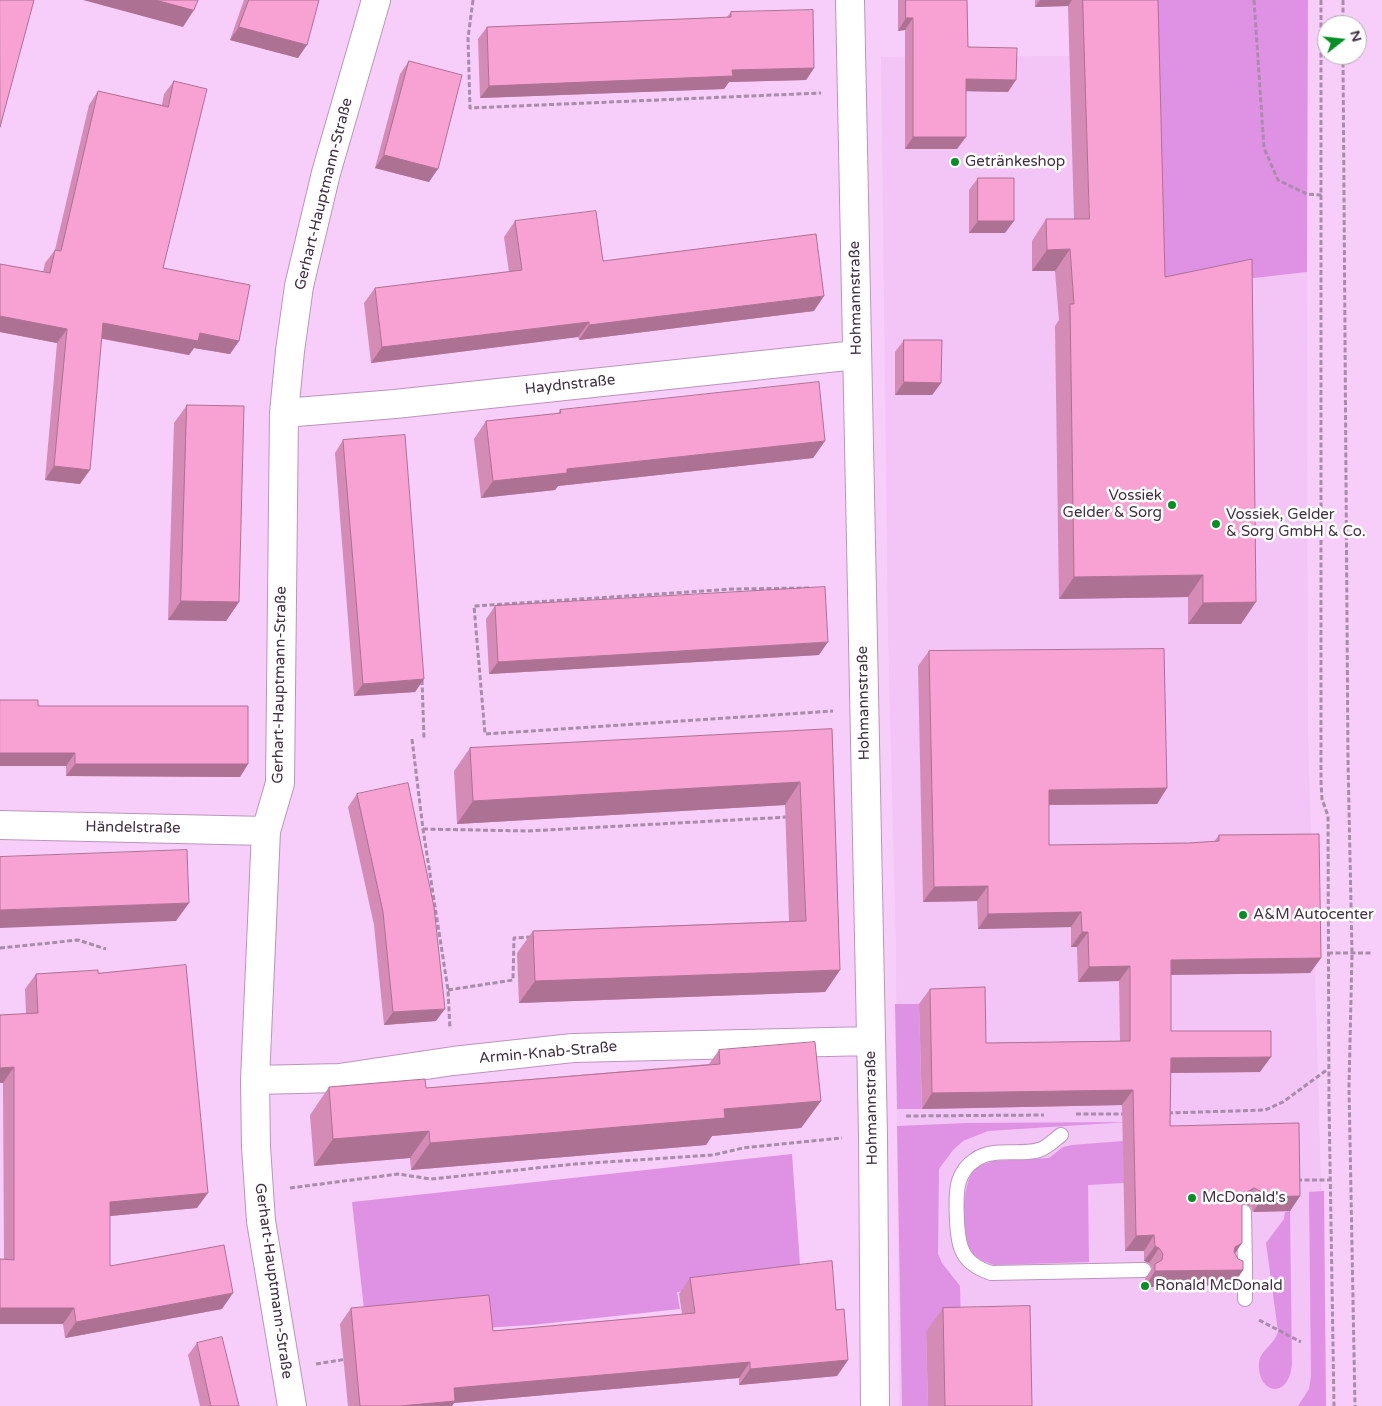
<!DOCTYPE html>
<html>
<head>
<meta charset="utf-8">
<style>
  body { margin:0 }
  #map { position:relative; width:1382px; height:1406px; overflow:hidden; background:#f7cef9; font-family:"Varela Round",sans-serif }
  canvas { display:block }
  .north { position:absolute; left:1317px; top:15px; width:50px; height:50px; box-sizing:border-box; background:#fff; border:1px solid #b3adb3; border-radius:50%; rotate:74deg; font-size:14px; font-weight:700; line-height:20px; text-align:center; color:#413142 }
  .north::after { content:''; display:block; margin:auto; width:18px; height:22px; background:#059023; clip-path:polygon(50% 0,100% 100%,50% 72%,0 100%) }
</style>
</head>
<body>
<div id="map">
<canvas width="1382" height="1406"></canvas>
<div class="north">N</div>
</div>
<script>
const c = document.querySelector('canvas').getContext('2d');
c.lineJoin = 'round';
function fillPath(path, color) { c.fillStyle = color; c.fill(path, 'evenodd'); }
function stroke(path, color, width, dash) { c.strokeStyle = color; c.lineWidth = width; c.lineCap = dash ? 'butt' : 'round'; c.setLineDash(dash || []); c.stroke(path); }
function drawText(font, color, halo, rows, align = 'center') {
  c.font = font + ' "Varela Round",sans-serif'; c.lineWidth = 5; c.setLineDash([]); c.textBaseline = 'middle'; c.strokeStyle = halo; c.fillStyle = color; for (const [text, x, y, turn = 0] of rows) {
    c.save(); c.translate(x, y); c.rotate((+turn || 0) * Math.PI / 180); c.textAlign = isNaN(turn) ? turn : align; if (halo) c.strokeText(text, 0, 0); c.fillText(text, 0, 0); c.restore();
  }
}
fillPath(new Path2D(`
  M1069 56 1237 280 1307 272 1308 734 1322 1216 1320 1406H899L896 949 888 636 881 57Z`), '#f3c4f6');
fillPath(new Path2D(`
  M1142 0H1308L1307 272 1237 280 1150 298Z
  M895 1004H919L922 1109H897Z
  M1128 1122 988 1131 963 1141 953 1150 939 1169 938 1254 942 1263 960 1286 961 1331 926 1333 928 1406H902L897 1126 966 1123Z
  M1123 1141 1124 1183 1088 1185 1089 1262 994 1265C986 1262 979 1260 973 1254 959 1237 962 1186 974 1168L993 1161 1049 1158 1063 1147 1072 1145Z
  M792 1154 801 1278 677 1292 680 1309 532 1325 483 1328 365 1318 352 1202Z
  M1324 1191 1326 1406H1298L1309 1389 1311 1376 1309 1192Z
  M1290 1211 1292 1365C1288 1401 1257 1393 1259 1363 1260 1350 1275 1345 1278 1331L1266 1243 1284 1219 1285 1212Z`), '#df92e4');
const lane = new Path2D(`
  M1061 1135C1055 1139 1047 1148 1039 1150 1020 1156 992 1147 975 1160 967 1165 962 1172 959 1181 955 1194 956 1237 962 1250 967 1263 979 1269 991 1273L1144 1270
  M1244 1212 1245 1267
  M1235 1267H1245V1299`);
const street = new Path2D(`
  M850 0 873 1135 875 1406
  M284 413 395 404 856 355
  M0 825 266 831
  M255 1080 339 1078 453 1061 573 1048 871 1041
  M292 1406 261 1221 256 1147 255 1080 266 831 280 783 284 413 290 351 299 286 326 173 376 0`);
stroke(lane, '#bb94be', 16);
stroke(street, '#bb94be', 30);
stroke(new Path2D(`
  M473 0 468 38 470 108 821 93
  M1254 0 1264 148 1278 180 1307 194 1322 195
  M1321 0V782L1322 799 1328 816 1329 1102 1334 1406
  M1343 0V25
  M1343 55 1348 760 1352 953 1349 1087 1355 1406
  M809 588 734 589 474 606 485 734 833 711
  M422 680 424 738
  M412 739 423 829 448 990 450 1029
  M423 829 528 831 789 817
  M0 948 78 940 106 949
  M1328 953H1373
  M448 990 513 980 514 938 531 937
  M1168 1113 1265 1110 1283 1102 1328 1069
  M1076 1114H1127
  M906 1116 1044 1115
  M1297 1180H1331
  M290 1188 398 1174 431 1179 575 1164 713 1155 743 1148 842 1138
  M1259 1320 1301 1342
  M316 1364 347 1359`), '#a98bab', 3, [5, 2.5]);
stroke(lane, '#fff', 14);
stroke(street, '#fff', 28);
fillPath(new Path2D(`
  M244 0H319L298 58 230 40Z
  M898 0H967L968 47 1008 92 966 91 957 149H905V30L898 31Z
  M1035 0H1158L1165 277 1241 624H1188V597L1059 599 1055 326 1059 320 1055 271H1032V241L1046 219H1074L1068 6 1035 7Z
  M731 12 814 68 806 80 729 82 724 89 480 98 478 39 487 27 727 17Z
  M409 61 429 182 375 168 400 74Z
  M174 81 163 268 239 341 230 354 194 348 189 355 102 339 80 484 45 480 57 343 0 332V264L43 272 45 263 55 250 89 105 98 91 162 105 164 94Z
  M978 178 1005 233H969V190Z
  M515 221 603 261 814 311 579 340 578 337 371 363 364 303 375 288 509 272 504 237Z
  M904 340 941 383 932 395H895V352Z
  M187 405 239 602 226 621 168 620 174 423Z
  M560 410 825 441 813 458 558 486 555 490 481 498 474 439 486 421 558 414Z
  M343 440 424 679 415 692 354 696 335 453Z
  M495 606 819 655 489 674 486 619Z
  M929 651 1167 788 1157 804 1049 805V845L1189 843 1214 842 1219 835 1321 958 1310 973 1171 975V1031L1260 1072 1171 1073 1170 1126 1300 1196 1290 1211 1253 1212 1251 1207 1243 1203 1242 1204 1235 1254 1243 1270 1233 1285 1145 1287V1279L1152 1268 1149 1263 1144 1261V1251H1125L1122 1105 922 1109 919 1004 930 989 986 1043 1120 1041 1119 981 1078 982 1077 947H1071V927L978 929 977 901 923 902 918 666Z
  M38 706 248 764 240 777 66 776V766Z
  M832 729 840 970 825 992 519 1003 517 953 533 931 789 921 785 805 457 824 454 771 470 748Z
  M357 794 436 1021 384 1025 374 925 348 807Z
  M98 973 197 1208 110 1216V1266L222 1309 65 1338 63 1324H0V1259H4L3 1083H0V1015L26 1014 25 989 36 974Z
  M719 1050 821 1101 801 1128 712 1136 706 1145 411 1170 410 1158 314 1166 310 1115 329 1087 426 1088 709 1064Z
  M690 1278 836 1310 848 1360 837 1376 739 1385V1378L454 1403 452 1406H348L340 1324 351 1308 493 1331 682 1314 679 1294Z
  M943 1308 1032 1406H928L926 1332Z
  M197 1343 239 1406H200L188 1355Z`), '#d48bb5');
fillPath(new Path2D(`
  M83 0H156L194 10 183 27Z
  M1040 0H1072L1068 6 1035 7Z
  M906 18H913L905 30 898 31Z
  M239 27 307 45 298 58 230 40Z
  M814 68 806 80 729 82 724 89 480 98 489 86 732 70Z
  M966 79 1016 80 1008 92 957 91Z
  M913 137H966L957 149H905Z
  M384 155 438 169 429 182 375 168Z
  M978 221H1014L1005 233H969Z
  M1070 249 1055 271H1032L1047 250Z
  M824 296 814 311 579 340 589 325Z
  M0 316 67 329 57 343 0 332Z
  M589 322 578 337 371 363 382 347Z
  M103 323 200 333 239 341 230 354 194 348 189 355 94 337Z
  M904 382 941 383 932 395H895Z
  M825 441 813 458 558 486 555 490 481 498 493 481 567 469Z
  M54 466 90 470 80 484 45 480Z
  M1203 575 1188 597 1059 599 1074 577Z
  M181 601 239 602 226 621 168 620Z
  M1256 602 1241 624H1188L1203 603Z
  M828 642 819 655 489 674 498 662Z
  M424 679 415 692 354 696 363 684Z
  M0 753H75L66 766H0Z
  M75 764H248L240 777 66 776Z
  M800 782 785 805 457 824 473 801Z
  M1167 788 1157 804 1038 805 1049 790Z
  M988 886 977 901 923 902 934 887Z
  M189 903 176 921 0 928V910Z
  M1081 912 1071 927 978 929 988 914Z
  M1082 932H1088L1077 947H1071Z
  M1321 958 1310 973 1160 975 1171 960Z
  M1130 966 1119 981 1078 982 1089 967Z
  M840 970 825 992 519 1003 535 981Z
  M445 1009 436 1021 384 1025 393 1012Z
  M1271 1057 1260 1072 1161 1073 1171 1058Z
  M14 1067 3 1083H0V1068Z
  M1133 1090 1122 1105 922 1109 932 1093Z
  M821 1101 801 1128 712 1136 706 1145 411 1170 430 1143 724 1109Z
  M429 1131 410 1158 314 1166 333 1139Z
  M1254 1188 1243 1203 1241 1205 1242 1198 1247 1192Z
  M208 1193 197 1208 99 1217 110 1202Z
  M1300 1196 1290 1211 1253 1212 1263 1197Z
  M1154 1235 1144 1251H1125L1136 1236Z
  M1242 1243 1232 1258 1235 1247Z
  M1155 1246 1159 1248 1149 1263 1144 1261Z
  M1243 1270 1233 1285 1145 1287 1155 1271Z
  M233 1293 222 1309 65 1338 76 1322Z
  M0 1308H74L63 1324H0Z
  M848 1360 837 1376 739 1385 750 1369Z
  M750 1362 739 1378 454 1403 452 1406H400L454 1388Z`), '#ad7194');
const building = new Path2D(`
  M0 0H34L0 127Z
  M156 0H198L194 10Z
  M249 0H319L307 45 239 27Z
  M906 0H967L968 47 1017 48 1016 80 966 79V137H913V18H906Z
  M1083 0H1158L1165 277 1252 259 1256 602 1203 603V575L1074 577 1070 304H1074L1070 249 1047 250 1046 219H1089Z
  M813 10 814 68 732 70 733 76 489 86 487 27 731 17V12Z
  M409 61 462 75 438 169 384 155Z
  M174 81 207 89 163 268 250 285 239 341 200 333 198 341 103 323 90 470 54 466 67 329 0 316V264L50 273 55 250 61 251 98 91 168 107Z
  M978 178H1014V221H978Z
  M596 211 603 261 816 234 824 296 589 325V322L382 347 375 288 522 270 515 221Z
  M904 340H942L941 383 904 382Z
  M819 382 825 441 567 469V473L493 481 486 421 561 413 560 410Z
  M187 405 244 406 239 602 181 601Z
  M405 435 424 679 363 684 343 440Z
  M825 587 828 642 498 662 495 606Z
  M1164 649 1167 788 1049 790V845L1189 843 1219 841V835L1319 834 1321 958 1171 960V1031H1271V1057L1171 1058 1170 1126 1299 1123 1300 1196 1263 1197 1262 1192 1254 1188 1247 1192 1246 1198H1242V1243L1235 1247 1234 1252 1238 1259 1243 1261V1270L1155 1271V1264L1162 1260 1163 1254 1159 1248 1155 1246 1154 1235 1136 1236 1133 1090 932 1093 930 989 985 987 986 1043 1130 1041V966L1089 967 1088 932H1082L1081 912 988 914V886L934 887 929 651Z
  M0 700H38V706H248V764H75V753H0Z
  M832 729 840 970 535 981 533 931 806 921 800 782 473 801 470 748Z
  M408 783 434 907 445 1009 393 1012 383 912 357 794Z
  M187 850 189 903 0 910V857Z
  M186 965 208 1193 110 1202V1266L224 1245 233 1293 76 1322 74 1308H0V1259L14 1260V1067L0 1068V1015L38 1013 36 974 98 970V973Z
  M815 1042 821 1101 724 1109 725 1118 430 1143 429 1131 333 1139 329 1087 425 1079 426 1088 720 1064 719 1050Z
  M832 1261 836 1310 844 1309 848 1360 750 1369V1362L454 1388 455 1401 400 1406H360L351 1308 489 1295 493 1331 695 1313 690 1278Z
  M1030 1306 1032 1406H945L943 1308Z
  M222 1337 239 1406H211L197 1343Z`);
fillPath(building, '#f7a2d3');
stroke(building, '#ad7194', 1);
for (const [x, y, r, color] of [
  [955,162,5,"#059023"],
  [1172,505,5,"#059023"],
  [1216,524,5,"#059023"],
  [1243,915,5,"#059023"],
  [1192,1198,5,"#059023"],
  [1145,1286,5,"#059023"]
]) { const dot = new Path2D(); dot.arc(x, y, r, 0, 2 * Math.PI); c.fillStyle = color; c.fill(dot); stroke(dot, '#fff', 2); }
drawText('15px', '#413142', '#fff', [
  ["Getränkeshop",965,162],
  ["Vossiek",1162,496,"right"],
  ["Gelder & Sorg",1162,513,"right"],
  ["Vossiek, Gelder",1226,515],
  ["& Sorg GmbH & Co.",1226,532],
  ["A&M Autocenter",1253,915],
  ["McDonald's",1202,1198],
  ["Ronald McDonald",1155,1286]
], 'left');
drawText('15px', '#413142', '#fff', [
  ["Gerhart-Hauptmann-Straße",324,194,-76],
  ["Hohmannstraße",856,298,-91],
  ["Haydnstraße",570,385,-6],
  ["Gerhart-Hauptmann-Straße",280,685,-89],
  ["Hohmannstraße",864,703,-91],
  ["Händelstraße",133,828,1],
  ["Armin-Knab-Straße",548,1053,-5],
  ["Hohmannstraße",872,1108,-91],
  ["Gerhart-Hauptmann-Straße",273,1281,82]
]);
</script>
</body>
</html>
